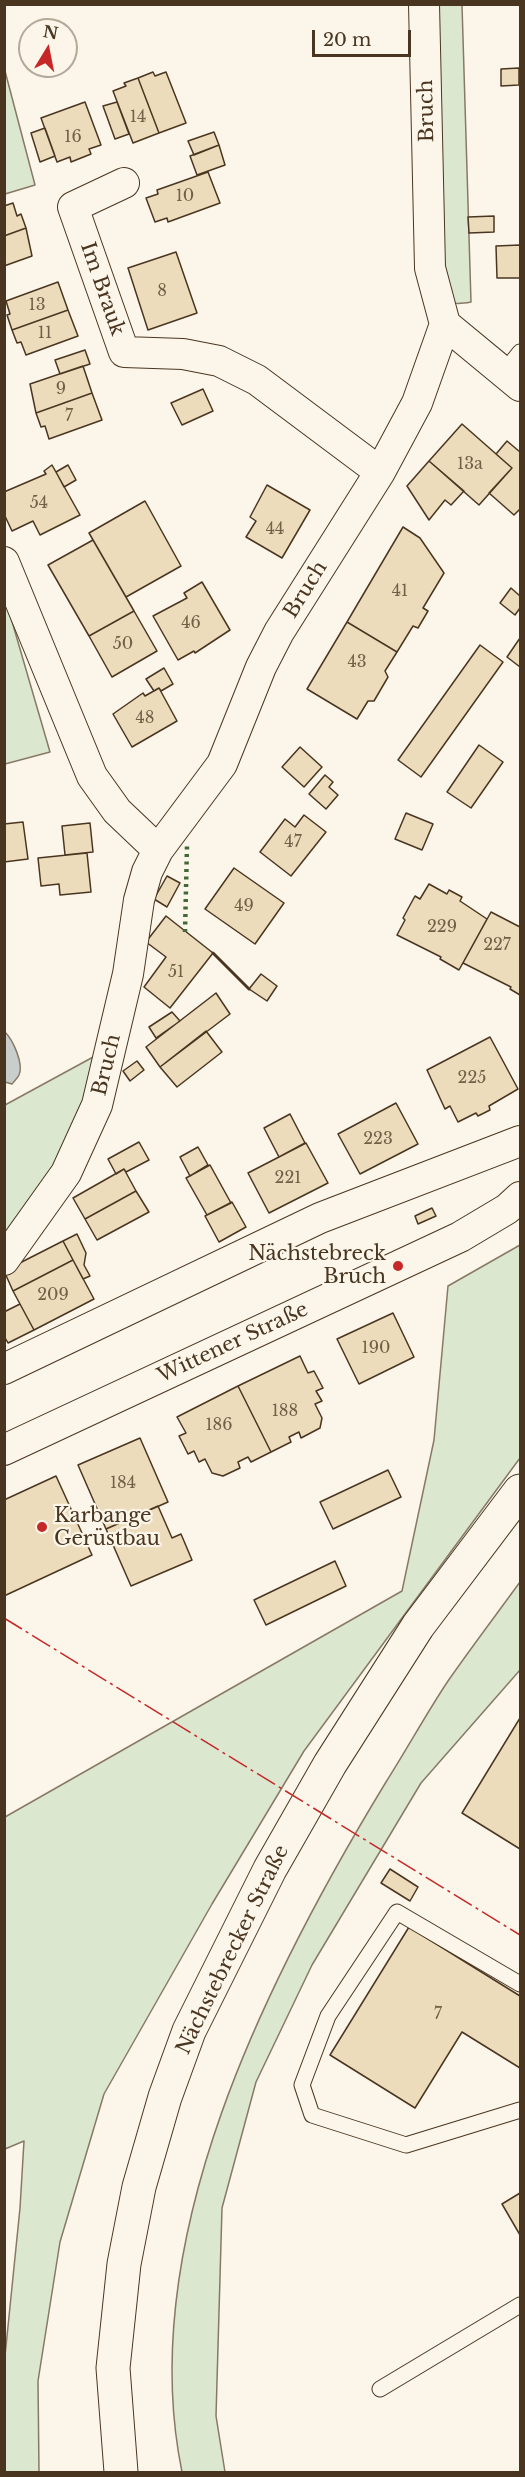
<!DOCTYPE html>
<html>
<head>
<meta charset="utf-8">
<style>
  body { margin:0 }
  #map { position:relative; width:525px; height:2477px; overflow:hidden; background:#fbf6e9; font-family:"Libre Baskerville",serif }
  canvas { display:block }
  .frame { position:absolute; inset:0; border:6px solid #4a3520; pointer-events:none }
  .north { position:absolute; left:18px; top:18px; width:60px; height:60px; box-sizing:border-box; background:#fbf6e9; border:2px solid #b4a999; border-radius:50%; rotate:10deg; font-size:16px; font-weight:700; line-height:24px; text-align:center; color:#4a3520 }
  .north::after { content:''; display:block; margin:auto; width:21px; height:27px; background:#c62828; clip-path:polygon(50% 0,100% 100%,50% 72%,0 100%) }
  .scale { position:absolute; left:312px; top:30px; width:99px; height:27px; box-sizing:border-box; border:3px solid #4a3520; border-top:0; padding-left:8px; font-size:18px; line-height:21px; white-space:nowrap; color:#4a3520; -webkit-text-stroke:4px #fbf6e9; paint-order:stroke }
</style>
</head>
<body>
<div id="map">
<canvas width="525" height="2477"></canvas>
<div class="frame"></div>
<div class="north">N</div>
<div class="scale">20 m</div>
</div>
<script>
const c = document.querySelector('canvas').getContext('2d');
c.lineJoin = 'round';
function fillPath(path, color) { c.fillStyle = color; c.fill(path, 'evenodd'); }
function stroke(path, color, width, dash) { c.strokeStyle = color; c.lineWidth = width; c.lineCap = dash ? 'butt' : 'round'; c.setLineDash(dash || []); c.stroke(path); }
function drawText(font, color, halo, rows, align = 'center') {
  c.font = font + ' "Libre Baskerville",serif'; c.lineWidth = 4.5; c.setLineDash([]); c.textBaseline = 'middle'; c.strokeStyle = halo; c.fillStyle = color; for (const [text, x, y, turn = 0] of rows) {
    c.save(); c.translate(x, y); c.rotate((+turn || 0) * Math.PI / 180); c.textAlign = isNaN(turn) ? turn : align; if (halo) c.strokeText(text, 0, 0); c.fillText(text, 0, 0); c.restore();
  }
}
const green = new Path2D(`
  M424 5H462L471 302C460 304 452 305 443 298Z
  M5 71 35 185 5 194H4Z
  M4 594 50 752 5 764H4Z
  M95 1056 81 1112 61 1154 5 1238V1105Z
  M520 1245V1458L304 1751 212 1904 104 2094 60 2242 38 2381 39 2472H5V2356L20 2208 24 2141 5 2149V1817L402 1591 434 1440 448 1286Z
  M520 1582V1670L421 1783 312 1965 256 2082 222 2208 216 2416 225 2472H182C134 2239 268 1976 386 1782 407 1749 426 1714 448 1681 471 1648 496 1615 520 1582Z`);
fillPath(green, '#dce7d0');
stroke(green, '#887966', 1.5);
const water = new Path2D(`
  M5 1032C13 1040 24 1064 19 1075 17 1079 14 1081 12 1084L5 1082Z`);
fillPath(water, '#c9cecd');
stroke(water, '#887966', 1.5);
const building = new Path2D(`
  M519 68V85L501 86V69Z
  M153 72 155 76 166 72 186 123 159 133 138 78Z
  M138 78 159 133 133 143 113 91 126 86 124 83Z
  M85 102 101 145 89 149 91 154 71 162 70 157 57 162 41 118Z
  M117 102 129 134 115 139 103 106Z
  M45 128 55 156 40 162 31 133Z
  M214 132 219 145 194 155 188 141Z
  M219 145 225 165 197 175 190 156Z
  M208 172 220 203 168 222 167 218 155 222 146 198 158 194 157 190Z
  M13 203 17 216 21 214 26 228 4 236V206Z
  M494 216V232L469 233 468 217Z
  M26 228 32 256 4 266V236Z
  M520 245V278H497L496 246Z
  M176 252 197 313 148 330 128 268Z
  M58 282 68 310 12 330 7 315 10 314 6 301Z
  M68 310 78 336 26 355 21 342 17 343 12 330Z
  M85 350 90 364 60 374 55 360Z
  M83 366 92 393 36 413 30 384Z
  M203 389 213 411 182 425 171 403Z
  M92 393 102 420 49 439 45 426 41 427 36 413Z
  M462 424 512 468 479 505 429 461Z
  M507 441 520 452V509L514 515 489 493 512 468 496 454Z
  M429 461 464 491 451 505 445 500 429 520 407 486Z
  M52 465 80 515 40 535 33 521 12 531 4 514V492L46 474 44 471Z
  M68 465 76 480 64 487 56 472Z
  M267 485 310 510 282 558 246 537 256 521 250 517Z
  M145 501 181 566 126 597 89 533Z
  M403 527 420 538 444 573 423 608 428 611 418 628 413 626 397 652 347 622Z
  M93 540 134 611 89 636 48 565Z
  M202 582 230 630 195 653 194 651 178 660 153 616 187 598 184 593Z
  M511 588 520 596V608L515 615 500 603Z
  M134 611 157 651 112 677 89 636Z
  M347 622 397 652 385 671 388 677 374 701H368L357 719 307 689Z
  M520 638V667L507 657Z
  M480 645 503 662 421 777 398 760Z
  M164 668 173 684 161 691 159 688 154 691 146 679Z
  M159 688 177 721 132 747 113 714 143 693 145 696Z
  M479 745 503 762 471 808 447 792Z
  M300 747 322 767 304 787 282 767Z
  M325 775 333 782 329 787 338 795 326 809 309 794Z
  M406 813 433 824 422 850 395 839Z
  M304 815 326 832 291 876 260 852 285 819 295 827Z
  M23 822 28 859 4 862V824Z
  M90 823 93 852 65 855 62 826Z
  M87 853 91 892 60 895 59 884 41 886 38 858Z
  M234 868 284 903 255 944 205 909Z
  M167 876 180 883 167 907 154 899Z
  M429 884 447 894 449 890 462 897 460 901 487 919 459 970 440 959 441 957 397 935 405 920 403 918 415 896 420 899Z
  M491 912 520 927V995L510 989 511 987 463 963Z
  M166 916 213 953 170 1008 144 987 166 957 146 942Z
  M261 974 277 986 267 1001 249 989Z
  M216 993 230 1014 160 1067 146 1047Z
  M172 1012 180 1021 156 1038 149 1027Z
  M206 1031 222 1052 177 1087 160 1067Z
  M490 1037 518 1089 489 1106 490 1110 478 1116 476 1113 458 1122 450 1106 445 1109 427 1070Z
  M137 1061 144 1070 130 1081 123 1071Z
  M396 1103 418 1144 360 1174 338 1134Z
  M290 1114 305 1143 279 1157 264 1128Z
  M139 1142 149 1160 126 1172 124 1169 116 1174 108 1159Z
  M306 1143 328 1183 269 1213 248 1173Z
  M198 1147 208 1165 190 1176 180 1157Z
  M210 1165 231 1203 207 1215 186 1178Z
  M124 1169 136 1191 85 1219 73 1198Z
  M136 1191 149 1212 97 1240 85 1219Z
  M232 1202 246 1227 219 1242 205 1216Z
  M432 1208 436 1216 418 1224 415 1216Z
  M77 1234 86 1253 84 1265 90 1276 83 1279 63 1241Z
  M63 1241 73 1260 13 1291 4 1271Z
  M73 1260 94 1299 34 1330 13 1291Z
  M20 1304 34 1330 8 1343 4 1336V1312Z
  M393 1313 414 1357 359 1384 337 1339Z
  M300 1356 308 1373 314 1371 323 1388 316 1391 322 1401 315 1404 322 1418 320 1428 301 1438 299 1432 289 1437 291 1442 271 1452 238 1386Z
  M238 1386 271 1452 251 1462 248 1457 238 1462 240 1468 223 1476 212 1473 205 1459 199 1462 194 1451 188 1454 179 1436 186 1433 177 1417Z
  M140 1438 168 1502 106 1529 78 1465Z
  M388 1470 401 1497 333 1529 320 1502Z
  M56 1476 92 1555 4 1596V1500Z
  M158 1506 172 1538 181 1534 192 1560 131 1586 106 1529Z
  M335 1561 346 1586 266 1625 254 1600Z
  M520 1718V1849L462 1813Z
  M390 1869 418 1887 410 1901 381 1883Z
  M409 1927 520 1996V2068L462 2032 415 2108 330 2055Z
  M520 2193V2235L502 2204Z`);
fillPath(building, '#ecdcbc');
stroke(building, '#4a3520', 1.5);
const service = new Path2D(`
  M504 372 520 352
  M520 1984 397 1912 328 2016 302 2085 312 2115 406 2145 520 2110
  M380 2389 520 2305`);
const minor = new Path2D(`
  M124 183 73 207 124 352 183 354 219 361 257 380 380 472
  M445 324 520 386
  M4 562 92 776 117 811 158 850
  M4 1260 66 1173 97 1105 128 974 139 900 147 872 158 850 222 764 261 667 279 632 380 472 417 403 445 324 430 268 424 4
  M4 1369 320 1218 520 1141
  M4 1450 460 1237 507 1209 520 1197`);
const secondary = new Path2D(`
  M121 2472 113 2368 124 2264 139 2187 165 2097 189 2031 270 1869 330 1764 418 1626 520 1491`);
stroke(service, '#4a3520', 17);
stroke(minor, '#4a3520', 32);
stroke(secondary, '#4a3520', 35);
stroke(service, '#fbf6e9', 15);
stroke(minor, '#fbf6e9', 30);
stroke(secondary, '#fbf6e9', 33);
stroke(new Path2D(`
  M185 932 187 846`), '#436837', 4.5, [3, 4.5]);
stroke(new Path2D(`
  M213 953 249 989`), '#4a3520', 3);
stroke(new Path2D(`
  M4 1618 520 1935`), '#c62828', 1.5, [21, 4.5, 3, 4.5]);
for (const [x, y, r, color] of [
  [398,1266,6,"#c62828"],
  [42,1527,6,"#c62828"]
]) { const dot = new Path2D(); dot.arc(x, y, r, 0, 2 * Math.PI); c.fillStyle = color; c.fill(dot); stroke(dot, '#fbf6e9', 2); }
drawText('16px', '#725f47', null, [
  ["14",138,117],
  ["16",73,137],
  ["10",185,196],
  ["8",162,291],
  ["13",37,305],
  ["11",45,333],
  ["9",61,389],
  ["7",69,416],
  ["13a",470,464],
  ["54",39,503],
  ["44",275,529],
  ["41",400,591],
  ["46",191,623],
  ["50",123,644],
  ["43",357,662],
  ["48",145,718],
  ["47",293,842],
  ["49",244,906],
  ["229",442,927],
  ["227",497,945],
  ["51",176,972],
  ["225",472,1078],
  ["223",378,1139],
  ["221",288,1178],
  ["209",53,1295],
  ["190",376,1348],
  ["188",285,1411],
  ["186",219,1425],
  ["184",123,1483],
  ["7",438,2014]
]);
drawText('20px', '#4a3520', '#fbf6e9', [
  ["Bruch",427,111,-91],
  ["Im Brauk",102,289,71],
  ["Bruch",306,590,-58],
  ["Bruch",107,1065,-76],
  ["Wittener Straße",233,1343,-25],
  ["Nächstebrecker Straße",233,1950,-64]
]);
drawText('20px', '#4a3520', '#fbf6e9', [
  ["Nächstebreck",386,1254],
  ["Bruch",386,1277],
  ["Karbange",54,1516,"left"],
  ["Gerüstbau",54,1539,"left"]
], 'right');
</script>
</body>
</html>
